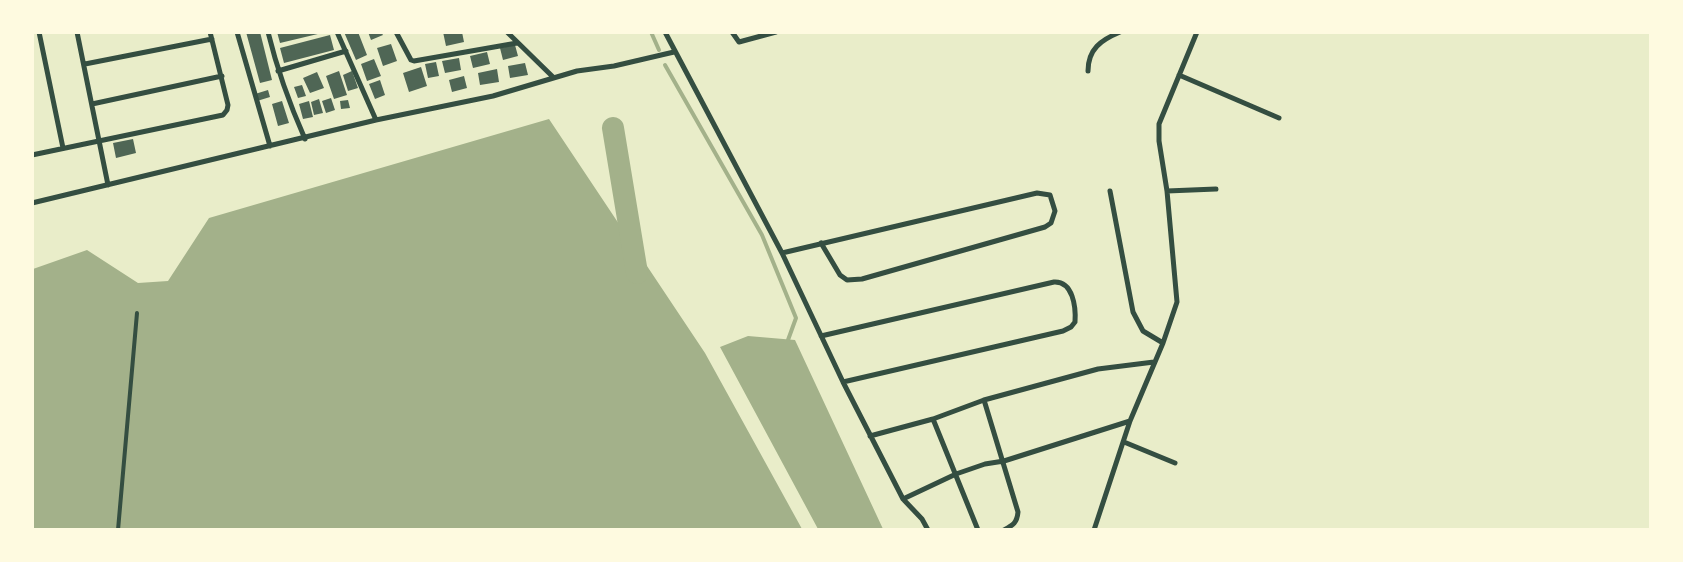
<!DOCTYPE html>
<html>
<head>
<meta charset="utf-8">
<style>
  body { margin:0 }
  #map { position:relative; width:1683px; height:562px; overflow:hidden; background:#e9edc9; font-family:"Fira Sans Condensed",sans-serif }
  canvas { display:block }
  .frame { position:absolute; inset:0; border:34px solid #fefae0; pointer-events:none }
</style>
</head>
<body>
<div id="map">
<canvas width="1683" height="562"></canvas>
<div class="frame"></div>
</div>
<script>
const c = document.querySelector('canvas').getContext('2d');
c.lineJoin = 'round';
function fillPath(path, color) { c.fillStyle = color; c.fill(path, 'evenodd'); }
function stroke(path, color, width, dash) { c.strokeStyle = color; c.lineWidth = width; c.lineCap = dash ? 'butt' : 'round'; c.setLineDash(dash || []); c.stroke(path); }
fillPath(new Path2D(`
  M549 119 705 353 802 529 33 530V269L87 250 138 283 168 281 209 218Z
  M748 336 795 340 883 529H818L720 347Z`), '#a3b18a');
stroke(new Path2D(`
  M651 32 659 50
  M665 65 762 235 796 318 788 340`), '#a3b18a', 4);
stroke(new Path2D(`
  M613 128 637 273`), '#a3b18a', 22);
fillPath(new Path2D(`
  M246 32H260L272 80 260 83Z
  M277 32H322V33L280 43Z
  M344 32H358L367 55 356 60Z
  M368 32H381L383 35 371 40Z
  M443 32H462L464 42 446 46Z
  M330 35 334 50 284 63 280 48Z
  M391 44 397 61 383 66 377 48Z
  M515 45 518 56 503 60 500 48Z
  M487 52 490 64 473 68 470 56Z
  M459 58 461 70 445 73 442 61Z
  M374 59 381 76 367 81 361 64Z
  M436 62 439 76 428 78 425 64Z
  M525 63 528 75 510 78 508 66Z
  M421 67 427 86 409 92 403 73Z
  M497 69 499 82 480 85 478 73Z
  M339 71 347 95 334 99 326 76Z
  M352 71 358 88 348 91 343 75Z
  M317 72 324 88 310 93 303 78Z
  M464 76 467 88 452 92 449 80Z
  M380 80 385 95 375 99 369 84Z
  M302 85 306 96 298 98 294 87Z
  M268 90 270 97 257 101 255 94Z
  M331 98 335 110 326 113 322 101Z
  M319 99 323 113 314 115 311 102Z
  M348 100 350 108 341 109 340 101Z
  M282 101 289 123 278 126 272 104Z
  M309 101 313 117 303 119 299 104Z
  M133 139 136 153 116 158 113 143Z`), '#4f6655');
stroke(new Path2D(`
  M118 530 137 313`), '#344e41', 4);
stroke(new Path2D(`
  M39 32 63 148
  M77 32 108 185
  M237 32 270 146
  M268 32C277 69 290 105 305 139
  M337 32 376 120
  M396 32 411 60 414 61 517 43
  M507 32 553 77
  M665 32 782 253 843 382 903 499 922 519 928 530
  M732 32 739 42 776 32
  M85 64 212 39
  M278 71 346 51
  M1088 71C1088 49 1101 40 1120 32
  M1179 75 1279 118
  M92 104 222 76
  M32 155 223 115 227 110 228 105 210 32
  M1110 191 1133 312 1143 331 1163 343
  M1167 191 1216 189
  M32 203 376 120 493 96 577 71 614 66 674 52
  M782 253 1037 193 1050 195 1055 211 1051 223 1045 227 862 279 847 280 840 275 821 243
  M821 336 1054 282C1073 281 1076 307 1075 322L1071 327 1063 331 843 382
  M984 400 1018 512C1017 523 1013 525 1004 530
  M933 419 978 530
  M870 436 933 419 984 400 1098 369 1154 362
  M1124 442 1175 463
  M903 499 956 474 985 464 1004 461 1130 421 1163 343 1177 302 1167 191 1159 141V124L1197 32
  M1094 530 1130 421`), '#344e41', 5);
</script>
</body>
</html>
